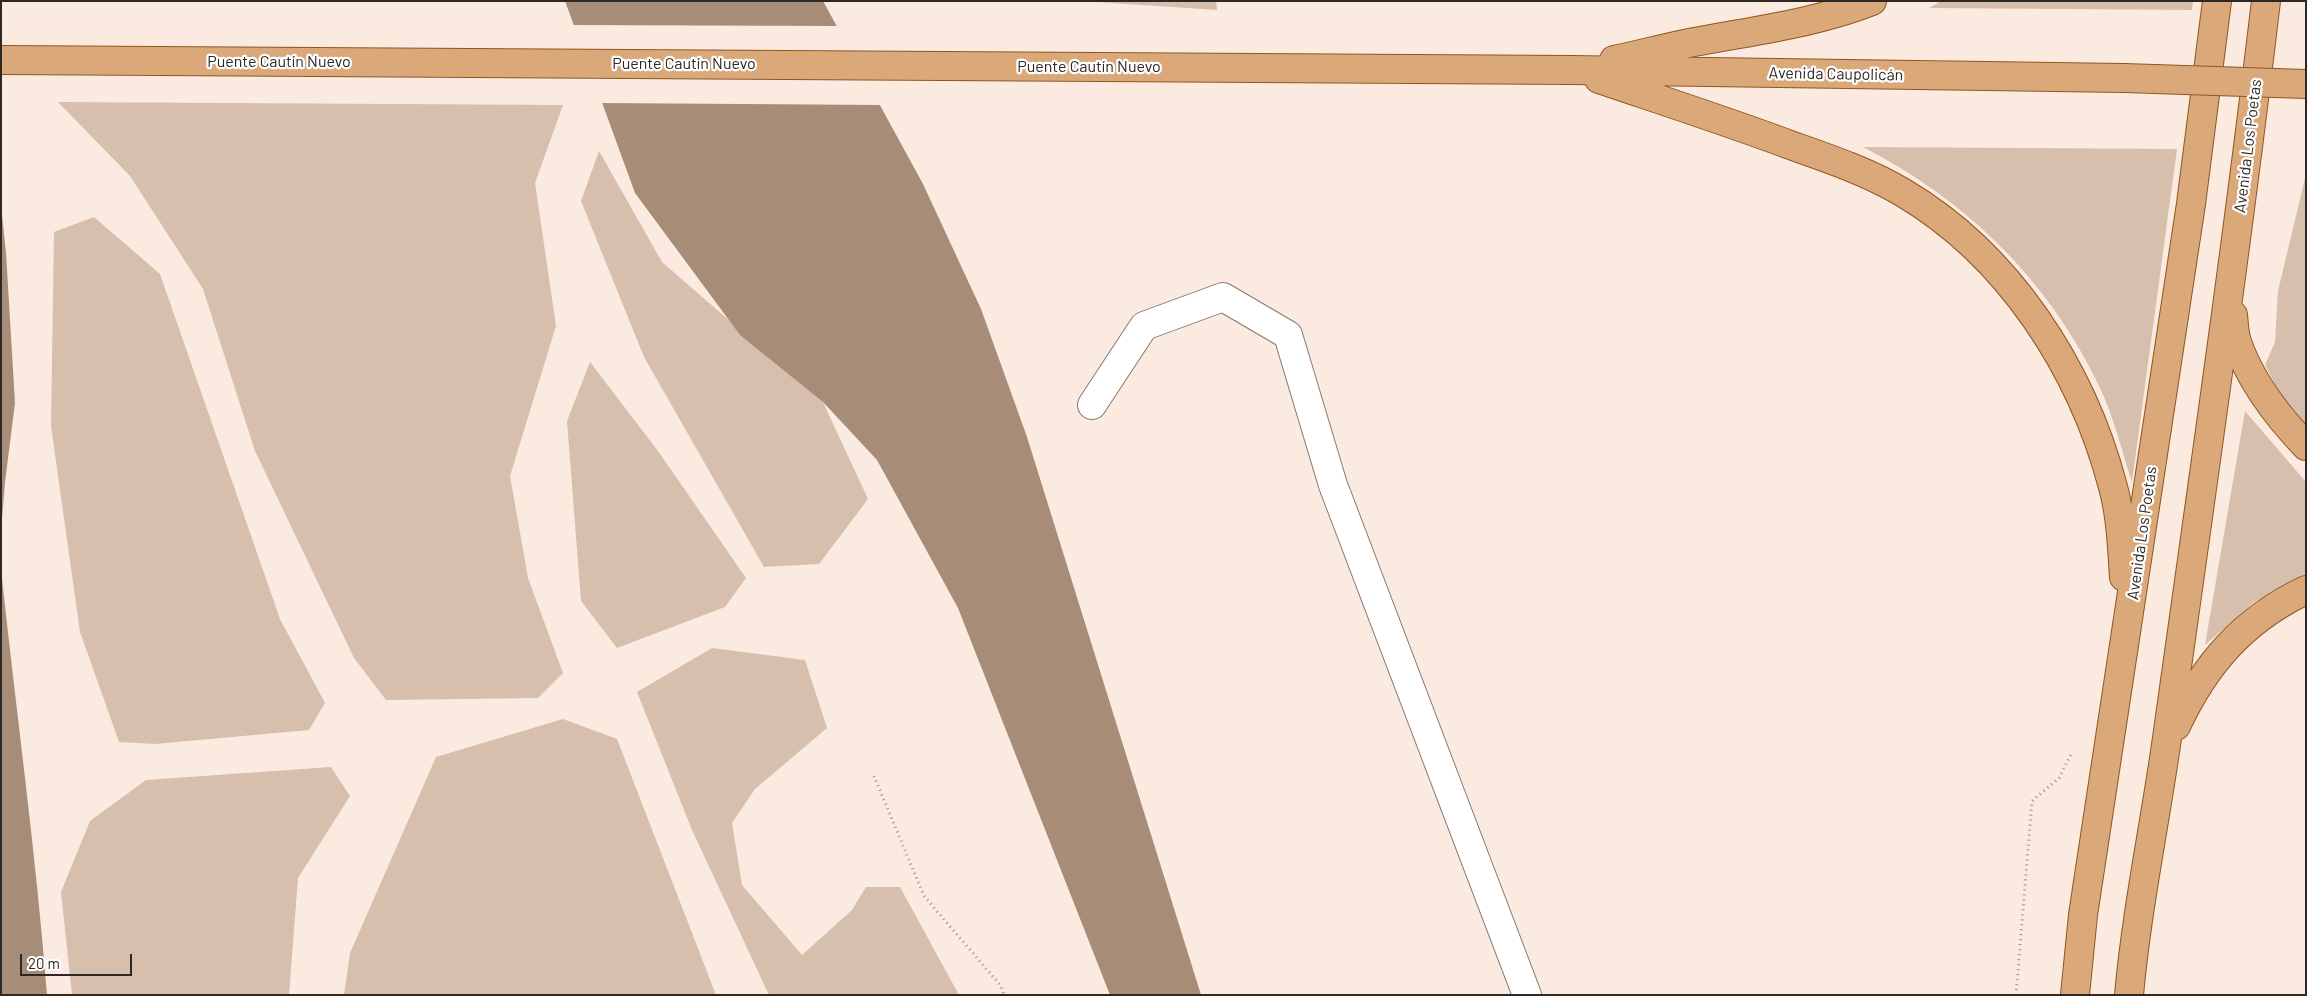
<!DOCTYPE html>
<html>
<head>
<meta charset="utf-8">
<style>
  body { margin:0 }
  #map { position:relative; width:2307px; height:996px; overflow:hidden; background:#faeadf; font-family:Barlow,sans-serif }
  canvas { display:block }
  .frame { position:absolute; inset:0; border:2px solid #2e2824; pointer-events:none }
  .scale { position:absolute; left:20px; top:954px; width:112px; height:22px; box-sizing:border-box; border:2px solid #2e2824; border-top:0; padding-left:6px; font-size:15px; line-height:18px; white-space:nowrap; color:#2e2824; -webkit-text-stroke:4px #fff; paint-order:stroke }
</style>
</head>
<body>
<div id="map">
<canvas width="2307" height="996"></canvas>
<div class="frame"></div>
<div class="scale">20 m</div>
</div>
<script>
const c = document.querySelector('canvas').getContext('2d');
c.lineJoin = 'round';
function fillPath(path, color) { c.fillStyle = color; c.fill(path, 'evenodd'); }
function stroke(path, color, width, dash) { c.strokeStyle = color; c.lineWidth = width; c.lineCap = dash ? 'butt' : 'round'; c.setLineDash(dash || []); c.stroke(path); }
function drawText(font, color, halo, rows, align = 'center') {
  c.font = font + ' Barlow,sans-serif'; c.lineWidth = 4.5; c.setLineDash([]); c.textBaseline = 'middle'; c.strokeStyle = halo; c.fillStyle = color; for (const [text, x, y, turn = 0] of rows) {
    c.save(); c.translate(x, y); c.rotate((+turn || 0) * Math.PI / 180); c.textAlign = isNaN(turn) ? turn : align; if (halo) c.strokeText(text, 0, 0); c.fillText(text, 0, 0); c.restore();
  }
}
fillPath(new Path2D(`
  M1082 1H1216L1217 10Z
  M1941 1H2193L2192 10 1929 8Z
  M58 102 563 105 535 183 556 326 510 476 528 578 563 673 538 698 386 700 354 658 255 451 203 289 130 176Z
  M1863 147 2177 149 2132 482C2121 449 2113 413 2097 382 2047 278 1964 199 1863 147Z
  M599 151 662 262 823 402 868 499 819 564 764 567 644 357 581 201Z
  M2306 174V427L2280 394 2265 365 2275 342 2278 291Z
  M94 217 160 274 280 619 325 703 309 730 155 744 119 742 80 632 51 426 54 232Z
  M590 362 658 451 746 578 725 607 617 648 581 601 567 421Z
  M2245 411 2306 482V578L2254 602 2205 645Z
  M712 648 805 660 827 728 755 789 732 823 742 885 802 955 852 910 866 887H900L959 995H769L692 830 637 692Z
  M563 719 617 739 716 995H344L350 953 436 757Z
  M331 767 350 796 298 878 289 995H72L61 892 90 821 146 780Z`), '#d7bfae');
fillPath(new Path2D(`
  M565 1H823L923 184 981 309 1027 437 1201 995H1110L958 608 877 460 823 402 740 335 635 193Z
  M1 205 6 253 15 403 5 482 1 531Z
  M1 569C16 711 36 853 47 995H1Z`), '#a78c78');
fillPath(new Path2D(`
  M571 25 839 26 883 105 600 103Z`), '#faeadf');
const minor = new Path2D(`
  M1092 405 1144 326 1223 297 1288 335 1333 485 1527 995`);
const major = new Path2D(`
  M1 60 1571 70 2124 78
  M1614 60C1643 54 1671 46 1700 41 1758 30 1816 23 1872 1
  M1599 79C1664 101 1729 122 1793 146 1830 159 1868 172 1902 192 2009 255 2082 369 2113 487 2121 516 2122 548 2124 577
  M2233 315C2234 323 2234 334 2237 342 2250 380 2278 417 2306 446
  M2176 726C2205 664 2243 620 2306 590
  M2075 995 2083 915 2191 204 2217 1
  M2129 995C2137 906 2156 819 2168 731 2202 488 2237 245 2266 1`);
stroke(minor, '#87796f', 30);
stroke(major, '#8f5621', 30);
stroke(new Path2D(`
  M874 776 924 896 1001 986 1004 995
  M2016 995 2032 801 2059 778 2072 752`), '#9e928b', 3, [1, 4]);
stroke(minor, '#fff', 28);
stroke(major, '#dba979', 28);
const majorBridge = new Path2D(`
  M2124 78 2306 84`);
stroke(majorBridge, '#8f5621', 30, []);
stroke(majorBridge, '#dba979', 28);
drawText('16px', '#2e2824', '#fff', [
  ["Puente Cautín Nuevo",279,62],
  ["Puente Cautín Nuevo",684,64],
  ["Puente Cautín Nuevo",1089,67],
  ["Avenida Caupolicán",1836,74,1],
  ["Avenida Los Poetas",2248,146,-83],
  ["Avenida Los Poetas",2142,533,-82]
]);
</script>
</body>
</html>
